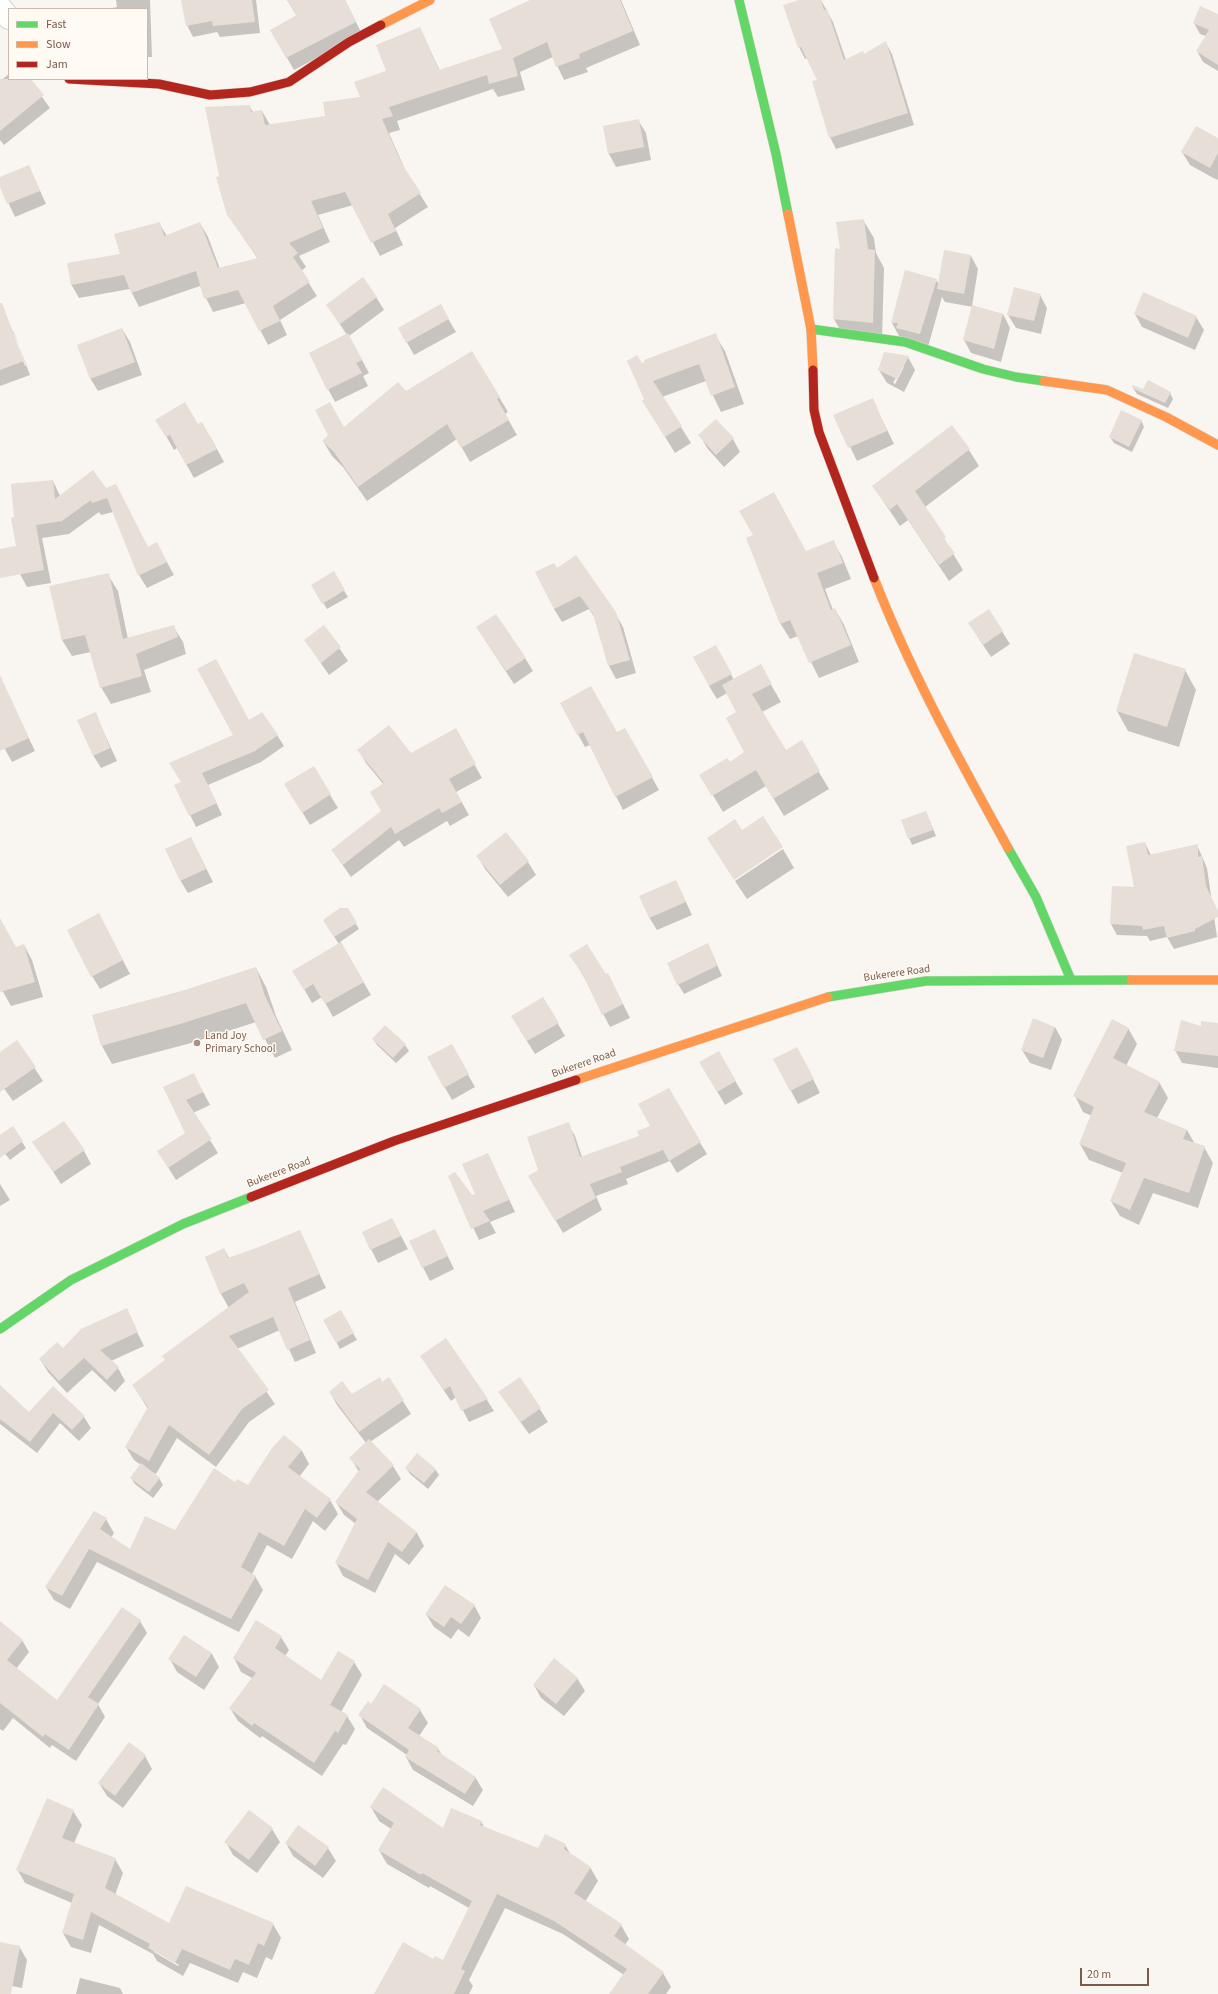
<!DOCTYPE html>
<html>
<head>
<meta charset="utf-8">
<style>
  body { margin:0 }
  #map { position:relative; width:1218px; height:1994px; overflow:hidden; background:#f9f5f0; font-family:"Source Sans 3",sans-serif }
  canvas { display:block }
  .legend { position:absolute; left:8px; top:8px; width:140px; height:72px; box-sizing:border-box; background:#fffaf3; border:1px solid #cabbb1; margin:0; padding:5px 7px; list-style:none; font-size:12px; color:#7a5c4d }
  .legend li { display:flex; align-items:center; gap:8px; height:20px }
  .legend b { width:20px; border:1px solid #cabbb1 }
  .scale { position:absolute; left:1080px; top:1968px; width:69px; height:18px; box-sizing:border-box; border:2px solid #7a5c4d; border-top:0; padding-left:5px; font-size:12px; line-height:14px; white-space:nowrap; color:#7a5c4d; -webkit-text-stroke:3px #fffaf3; paint-order:stroke }
</style>
</head>
<body>
<div id="map">
<canvas width="1218" height="1994"></canvas>
<ul class="legend">
<li><b style="height:5px;background:#63d668"></b>Fast</li>
<li><b style="height:5px;background:#ff974d"></b>Slow</li>
<li><b style="height:5px;background:#b3261e"></b>Jam</li>
</ul>
<div class="scale">20 m</div>
</div>
<script>
const c = document.querySelector('canvas').getContext('2d');
c.lineJoin = 'round';
function fillPath(path, color) { c.fillStyle = color; c.fill(path, 'evenodd'); }
function stroke(path, color, width, dash) { c.strokeStyle = color; c.lineWidth = width; c.lineCap = dash ? 'butt' : 'round'; c.setLineDash(dash || []); c.stroke(path); }
function drawText(font, color, halo, rows, align = 'center') {
  c.font = font + ' "Source Sans 3",sans-serif'; c.lineWidth = 3; c.setLineDash([]); c.textBaseline = 'middle'; c.strokeStyle = halo; c.fillStyle = color; for (const [text, x, y, turn = 0] of rows) {
    c.save(); c.translate(x, y); c.rotate((+turn || 0) * Math.PI / 180); c.textAlign = isNaN(turn) ? turn : align; if (halo) c.strokeText(text, 0, 0); c.fillText(text, 0, 0); c.restore();
  }
}
fillPath(new Path2D(`
  M116 0H150L152 57H147V9H108L117 7Z
  M182 0H256L260 33 220 37 217 32 193 37 187 25Z
  M287 0H345L362 34 294 70 271 30 297 16Z
  M532 0H621L640 45 586 68 588 72 564 80 553 57 520 72 525 90 498 97 493 89 397 121 400 130 389 133 407 174 428 207 395 228 403 245 380 256 353 205 318 215 330 242 299 256 306 267 301 271 317 296 280 320 287 335 268 345 246 303 213 312 200 286 139 307 130 289 79 298 71 284 122 254 159 223 167 236 200 223 208 237 220 269 258 259 228 215 220 177 249 106 253 112 262 111 270 125 326 117 361 98 388 71 420 28 440 71 504 50Z
  M802 0H821L833 22 846 60 864 55 886 43 892 54 914 125 836 149 830 137 818 80 807 58 805 59 799 47Z
  M1218 15V71L1203 62 1197 51 1206 36 1200 34 1194 23Z
  M9 74V79H29L50 108 4 145 0 140V81Z
  M638 120 646 133 651 160 616 167 609 154Z
  M1218 140V179L1217 180 1190 165 1182 152Z
  M29 166 46 204 15 217 0 185V178Z
  M863 220 874 238 876 253 884 268 882 340 844 337 834 319 836 249 841 250Z
  M971 256 978 269 972 306 1003 314 1010 328 1001 362 971 353 964 340 973 307 945 302 942 297 928 347 899 336 892 323 906 271 936 280 939 284Z
  M1040 295 1047 308 1041 334 1016 328 1008 315Z
  M376 297 384 310 349 336 369 373 363 376 368 386 335 402 328 389 347 335 327 305Z
  M440 305 456 332 414 355 399 328Z
  M1135 314 1196 317 1204 330 1195 350 1142 327Z
  M8 322 15 335 30 375 0 386V325ZM13 334H15L26 366H25Z
  M122 329 130 342 142 375 98 391 90 378Z
  M715 335 725 351 744 404 721 412 706 381 662 397 691 443 675 453 643 401 646 400 641 365Z
  M908 357 915 370 904 392 887 383 879 370ZM902 367H904L895 384 893 383Z
  M1133 388 1170 393 1173 399 1168 408 1137 394Z
  M406 392 499 397 508 412 505 414 517 435 470 462 457 439 367 501 343 467 332 456 323 441Z
  M872 399 894 444 857 461 835 416Z
  M157 420 198 425 210 436 224 462 194 478 177 448 174 450Z
  M1141 420 1144 427 1132 452 1114 443 1110 437Z
  M700 435 733 439 740 452 724 467 707 448Z
  M969 450 979 466 925 507 963 570 949 581 908 520 900 526 873 486Z
  M53 481 60 496 106 489 116 485 148 548 157 544 174 575 147 588 139 575 113 512 101 515 99 512 69 534 42 538 51 583 27 587 20 574 12 484Z
  M754 536 806 552 833 541 842 557 851 579 825 589 833 610 835 609 844 625 859 662 819 678 798 636 790 639 780 623Z
  M557 569 615 613 623 627 636 673 616 679 609 666 595 618 589 609 562 622 554 609Z
  M333 573 348 597 327 609 312 585Z
  M108 575 118 591 128 639 173 626 183 642 186 654 144 670 151 692 111 704 101 687 91 652 72 656 62 640 50 587Z
  M989 611 1010 644 991 657 977 636Z
  M324 626 348 661 329 675 305 640Z
  M485 640 525 658 533 671 514 684Z
  M723 659 734 680 770 683 781 702 762 712 786 751 801 742 829 789 784 816 766 786 723 812 711 792 729 763 746 752 738 713 727 693 717 699 709 686Z
  M1185 670 1196 690 1179 747 1128 731 1117 711Z
  M12 703 35 751 12 762 0 740V708Z
  M561 704 617 734 625 729 659 790 623 810 590 745 585 747Z
  M95 713 117 761 101 768 93 755Z
  M249 722 277 735 284 746 261 762 208 785 222 815 196 827 176 786 182 783Z
  M455 730 482 778 456 792 469 815 450 826 447 821 404 847 399 840 351 877 332 850 382 812 384 785 366 763 359 750 411 754Z
  M313 767 338 808 310 825 293 797Z
  M926 812 936 836 912 845 909 838Z
  M506 834 528 862 536 875 508 897 485 869 478 856Z
  M191 838 213 882 188 893 180 880Z
  M1145 843 1151 855 1197 845 1207 868 1217 937 1174 949 1167 937 1150 941 1147 936 1117 935 1111 924 1113 888 1136 889Z
  M783 849 794 868 747 899 735 881Z
  M676 881 692 915 657 930 649 917Z
  M347 909 359 929 340 942 371 995 333 1017 322 997 312 1003 294 971 339 944 327 926Z
  M0 920 16 948 24 945 32 960 43 997 11 1006 2 990 0 991Z
  M106 928 130 974 100 989 92 976Z
  M708 944 722 976 684 994 678 984Z
  M571 955 606 975 608 974 630 1018 610 1027 585 979Z
  M256 968 266 987 276 1016 292 1050 275 1058 256 1022 191 1043 112 1064 102 1046 178 993Z
  M543 998 565 1036 535 1054 520 1030Z
  M1218 1024V1068L1182 1063 1175 1050 1202 1027Z
  M1055 1027 1062 1040 1051 1070 1030 1063 1022 1050Z
  M1128 1028 1137 1044 1126 1066 1159 1082 1168 1098 1157 1118 1187 1130 1195 1144 1204 1147 1213 1163 1198 1208 1153 1193 1139 1225 1120 1216 1111 1201 1123 1173 1089 1160 1080 1144 1092 1116 1083 1112 1075 1096Z
  M373 1039 405 1045 409 1051 396 1063 377 1045Z
  M17 1041 43 1081 13 1101 0 1083V1053Z
  M451 1045 475 1087 452 1100 428 1058Z
  M718 1052 743 1094 725 1105 701 1063Z
  M774 1059 804 1061 820 1093 798 1104Z
  M164 1088H201L210 1105 193 1113 218 1153 176 1180 166 1164 187 1133Z
  M668 1090 707 1154 677 1173 670 1161 626 1179 628 1184 596 1196 602 1210 563 1233 530 1176 540 1170 568 1124 575 1136 582 1157 640 1136 651 1126Z
  M12 1127 26 1148 10 1160 0 1147V1136Z
  M34 1142 84 1151 91 1164 61 1184Z
  M488 1154 515 1212 490 1222 496 1233 479 1240 449 1176 472 1196 476 1194Z
  M0 1184 10 1200 0 1206Z
  M392 1219 408 1249 378 1263 363 1233Z
  M435 1230 454 1269 430 1281 410 1242Z
  M299 1231 326 1288 295 1302 316 1353 295 1362 280 1330 237 1349 275 1404 249 1422 216 1467 177 1438 156 1474 151 1472 159 1478 163 1485 153 1498 135 1484 131 1478 141 1465 134 1460 126 1447 148 1409 133 1385 166 1361 229 1308 221 1294 206 1257 224 1249 229 1258 260 1248Z
  M126 1310 144 1346 111 1361 118 1368 125 1381 115 1392 92 1370 67 1393 48 1372 40 1359 63 1350Z
  M340 1311 357 1340 340 1349 324 1320Z
  M446 1340 487 1400 494 1411 469 1422 456 1397 451 1401 428 1367Z
  M520 1378 548 1422 529 1434 499 1392Z
  M389 1379 411 1414 370 1442 393 1466 401 1479 377 1502 417 1533 424 1546 409 1565 395 1554 375 1593 343 1576 336 1562 356 1524 344 1515 336 1502 359 1472 351 1458 366 1443 337 1405 330 1392 352 1395Z
  M0 1386 29 1413 53 1388 84 1417 91 1428 79 1441 60 1423 37 1453 0 1424Z
  M284 1436 302 1451 309 1464 299 1477 330 1500 338 1514 325 1531 313 1521 292 1559 267 1545 252 1574 255 1576 263 1590 239 1632 97 1562 70 1609 54 1600 46 1587 106 1519 114 1533 111 1538 130 1550 175 1532 236 1483 249 1486Z
  M406 1468 435 1469 439 1475 428 1489 410 1474Z
  M474 1605 481 1618 469 1637 458 1629 451 1639 434 1627 426 1614Z
  M140 1621 147 1633 98 1704 105 1717 76 1761 52 1745 50 1748 13 1718 3 1731 0 1729V1636L22 1640 29 1652 16 1669 57 1702Z
  M185 1636 212 1654 219 1667 204 1690 177 1672 170 1659Z
  M281 1637 289 1650 285 1656 322 1681 354 1662 362 1675 341 1712 347 1716 355 1729 346 1745 343 1744 322 1776 262 1736 260 1738 238 1721 230 1708 252 1678 241 1672 234 1658Z
  M577 1678 585 1691 564 1716 541 1698 534 1685Z
  M371 1705 420 1710 428 1723 419 1736 438 1749 442 1755 475 1777 483 1790 473 1806 413 1770 406 1757 407 1755 367 1728 360 1715Z
  M145 1756 152 1769 123 1808 107 1796 99 1783Z
  M371 1807 444 1829 481 1821 484 1827 538 1850 565 1845 571 1855 590 1867 598 1881 585 1902 621 1925 629 1939 625 1945 663 1973 671 1987 666 1994H613L624 1975 563 1934 505 1908 469 1980 473 1986 469 1994H375L434 1961 443 1962 469 1908 430 1886 429 1888 387 1864 379 1850 391 1829 379 1821Z
  M73 1811 82 1825 74 1843 115 1859 123 1873 115 1895 169 1924H273L281 1938 272 1960 266 1957 257 1978 243 1972 238 1983 190 1963 183 1976 157 1961 153 1954 99 1925 91 1953 71 1947 63 1933 72 1903 25 1883 17 1869ZM154 1950 179 1965 178 1966 154 1952Z
  M249 1811 272 1829 280 1842 257 1873 233 1855 226 1842Z
  M286 1843 328 1848 336 1861 323 1878 293 1856Z
  M0 1943 19 1946 27 1960 22 1988 2 1984 0 1981Z
  M80 1978 120 1988 123 1994H76Z`), '#0003');
fillPath(new Path2D(`
  M181 0H252L255 22 213 26 212 21 186 26Z
  M287 0H345L356 22 286 58 270 30 297 15Z
  M530 0H620L633 31 579 54 580 58 556 67 547 42 513 58 518 76 489 84 487 75 389 107 393 116 382 119 402 164 421 193 388 214 396 231 371 243 345 192 311 201 323 228 289 243 298 253 293 257 310 282 273 306 280 321 259 331 238 290 204 299 196 271 131 293 124 275 71 285 67 263 120 254 114 234 160 222 164 236 200 222 218 268 258 258 227 215 216 177 219 176 205 107 250 105 251 112 262 110 265 125 325 116 323 102 360 97 354 82 386 71 376 45 420 27 439 70 502 49 489 19Z
  M799 0H821L824 10 827 9 844 60 863 51 864 54 886 41 908 113 829 138 812 81 817 80 801 47 798 48 783 5Z
  M1200 6 1218 14V65L1196 51 1209 30 1193 23Z
  M0 79H31L44 95 0 131Z
  M639 119 644 147 608 154 603 126Z
  M1196 126 1218 138V153L1210 168 1181 152Z
  M29 165 40 191 7 204 0 187V177Z
  M864 219 868 249 875 250 873 323 833 319 835 248 840 249 836 222Z
  M944 250 971 255 964 294 937 289Z
  M905 270 937 279 920 334 896 328 898 323H891Z
  M363 277 377 297 340 324 326 305Z
  M1014 287 1041 294 1034 321 1007 315Z
  M1143 292 1197 316 1188 338 1134 314Z
  M0 303H2L24 361 0 370Z
  M441 304 449 319 406 343 398 328Z
  M972 305 1003 314 994 349 963 340Z
  M122 328 135 362 90 379 77 345Z
  M348 333 362 360 356 363 362 373 327 390 309 353Z
  M716 333 735 387 711 396 699 364 653 381 682 426 665 437 642 401 644 399 627 361 637 355 642 363 645 362 644 360Z
  M472 351 500 397 497 399 509 420 461 448 447 424 358 487 334 452 322 441 328 435 315 410 330 402 344 427 398 382 406 391Z
  M884 352 909 356 897 379 878 370Z
  M1148 380 1171 392 1165 403 1132 388 1133 385 1143 389Z
  M873 398 887 431 848 448 833 415Z
  M185 402 198 424 202 422 217 449 186 465 170 435 166 437 155 420Z
  M1121 410 1142 420 1129 447 1109 437Z
  M716 419 734 438 716 455 698 435Z
  M952 425 970 449 915 491 946 537 944 539 955 553 939 565 897 504 890 510 872 486Z
  M93 470 106 488 116 484 148 547 157 542 167 562 138 576 107 498 92 503 91 500 62 521 36 525 44 570 0 578V549L16 546 11 518 14 517 11 484 53 480 55 499Z
  M774 492 806 551 834 540 843 563 817 573 831 610 835 608 851 645 809 663 790 620 780 624 746 538 753 535 739 511Z
  M576 555 616 612 630 660 608 666 593 614 580 596 554 609 535 572 554 563 557 568Z
  M334 571 345 590 322 604 311 585Z
  M109 573 123 639 174 625 178 637 136 654 142 676 100 688 85 635 62 640 49 586Z
  M989 609 1003 631 983 645 968 623Z
  M496 614 526 658 506 671 476 627Z
  M324 625 341 647 321 663 304 640Z
  M716 645 732 674 709 686 693 657Z
  M1134 653 1186 669 1167 727 1116 711Z
  M216 659 249 720 262 712 278 735 255 751 202 773 217 803 189 816 174 785 181 782 169 763 233 735 197 669Z
  M761 664 772 684 752 694 786 750 802 740 820 771 773 799 756 770 712 796 699 775 727 758 730 762 744 752 726 718 736 712 722 685Z
  M0 675 29 738 0 751Z
  M591 686 617 732 625 728 653 777 615 797 583 732 577 735 560 703Z
  M96 712 110 748 93 756 77 720Z
  M389 725 411 753 456 728 476 764 449 779 462 802 442 813 439 808 395 834 391 827 343 865 331 850 381 811 370 792 384 783 357 750Z
  M314 766 331 794 302 813 284 784Z
  M926 811 933 830 908 839 901 820Z
  M763 816 783 847 734 880 707 838 735 819 742 830Z
  M506 832 529 861 500 885 476 856Z
  M191 837 206 869 180 881 165 849Z
  M1145 842 1148 855 1198 844V857L1202 856 1206 886 1218 911V917L1195 929V931L1167 938 1164 926 1143 930 1142 926 1110 924 1112 886 1134 887 1126 846Z
  M676 880 686 902 649 918 639 896Z
  M340 908H348L357 923 334 937 323 920Z
  M99 913 123 960 91 977 67 930Z
  M0 918 16 947 24 944 35 982 0 992Z
  M341 942 364 982 325 1004 313 984 304 990 292 971Z
  M708 943 717 966 677 985 667 963Z
  M587 944 606 974 608 973 623 1004 602 1015 582 973 569 955Z
  M256 967 265 996 282 1031 263 1040 246 1003 180 1024 101 1046 92 1015 178 992Z
  M543 997 559 1023 527 1041 511 1016Z
  M1033 1018 1055 1027 1043 1058 1021 1050Z
  M1112 1019 1129 1028 1113 1058 1160 1082 1144 1112 1187 1130 1183 1139 1205 1146 1189 1193 1144 1178 1130 1210 1110 1201 1126 1163 1079 1144 1094 1107 1073 1096Z
  M1181 1020 1201 1026V1021L1218 1023V1056L1174 1051Z
  M385 1025 406 1044 393 1058 372 1039Z
  M17 1040 36 1067 0 1092V1052Z
  M452 1044 469 1074 444 1088 427 1057Z
  M797 1047 814 1079 790 1091 773 1059Z
  M719 1051 736 1081 717 1092 699 1062Z
  M194 1073 203 1092 186 1100 212 1139 168 1168 157 1151 185 1133 163 1087Z
  M669 1088 701 1142 669 1161 663 1150 620 1167 622 1172 590 1184 596 1198 555 1221 528 1176 538 1170 527 1137 569 1122 580 1157 639 1136 637 1131 650 1126 638 1104Z
  M64 1121 85 1150 53 1172 32 1142Z
  M13 1126 23 1141 0 1158V1135Z
  M488 1153 509 1200 483 1211 490 1221 471 1229 448 1176 455 1172 472 1195 475 1194 462 1164Z
  M392 1218 401 1236 370 1250 362 1232Z
  M435 1229 448 1256 422 1268 409 1241Z
  M300 1230 320 1274 288 1288 310 1340 287 1350 273 1317 229 1336 269 1390 242 1409 209 1455 169 1425 149 1461 125 1447 148 1407 132 1385 165 1360 162 1356 249 1292 244 1283 220 1294 205 1257 224 1248 228 1258 259 1247Z
  M127 1308 138 1332 100 1350 119 1367 107 1380 84 1358 59 1381 39 1359 57 1342 63 1348 81 1329Z
  M341 1310 354 1333 336 1343 323 1320Z
  M446 1338 488 1399 461 1411 450 1386 444 1390 420 1356Z
  M380 1377 382 1382 389 1377 404 1400 359 1432 329 1392 342 1381 352 1394Z
  M520 1377 541 1408 521 1422 498 1392Z
  M0 1385 29 1412 53 1386 85 1416 72 1430 53 1413 30 1442 0 1419Z
  M284 1435 302 1450 288 1467 331 1499 317 1518 305 1509 284 1546 259 1532 241 1567 256 1576 231 1619 89 1549 62 1596 45 1587 94 1511 107 1518 100 1529 130 1549 145 1516 175 1530 214 1468 235 1482 237 1479 248 1485 272 1448Z
  M369 1439 394 1465 366 1492 417 1532 402 1552 388 1542 368 1580 335 1563 357 1519 335 1502 360 1469 349 1458Z
  M417 1453 436 1469 424 1483 405 1468Z
  M141 1463 160 1478 149 1492 130 1478Z
  M445 1585 475 1605 461 1624 451 1617 444 1627 425 1614Z
  M122 1607 141 1620 88 1697 99 1704 69 1750 45 1734 43 1737 0 1703V1621L23 1640 7 1660 57 1700Z
  M256 1620 282 1636 275 1648 321 1680 338 1651 355 1661 330 1705 348 1715 338 1733 335 1731 314 1763 254 1723 252 1726 229 1708 256 1673 233 1658Z
  M184 1635 212 1653 196 1677 168 1659Z
  M554 1658 578 1678 556 1704 533 1685Z
  M384 1684 421 1709 408 1728 439 1748 437 1751 476 1777 465 1794 405 1757 409 1750 358 1715 368 1701 371 1704Z
  M129 1742 146 1755 115 1796 98 1783Z
  M383 1787 443 1828 451 1808 482 1821 480 1825 538 1848 545 1834 566 1844 564 1849 591 1867 574 1893 622 1924 614 1936 664 1972 648 1994H609L627 1969 554 1921 497 1894 461 1969 465 1971 454 1994H374L403 1942 433 1959 435 1956 443 1960 472 1901 422 1873 421 1875 378 1850 394 1823 370 1807Z
  M47 1798 74 1810 62 1838 116 1858 105 1888 169 1923 186 1886 274 1923 264 1946 258 1943 249 1965 235 1959 230 1970 182 1949 175 1963 148 1948 150 1944 91 1912 83 1940 62 1933 74 1894 16 1870Z
  M249 1810 273 1828 249 1860 224 1842Z
  M298 1825 329 1847 315 1866 285 1843Z
  M0 1942 20 1946 11 1994H0Z`), '#e6ded7');
const street = new Path2D(`
  M0 7 9 18`);
const fast = new Path2D(`
  M739 0 776 154 788 214
  M811 329 905 342 983 369 1016 377 1044 381
  M1008 848 1036 897 1071 980
  M828 997 926 981 1131 980
  M0 1329 71 1280 183 1224 251 1197`);
const slow = new Path2D(`
  M381 25 430 0
  M788 214 811 329 813 370
  M1044 381 1107 390 1166 417 1218 445
  M874 578C911 673 959 759 1008 848
  M1131 980H1218
  M576 1080 828 997`);
const jam = new Path2D(`
  M69 79 159 84 210 95 250 92 289 82 349 42 381 25
  M813 370 814 410 819 432 874 578
  M251 1197 394 1141 576 1080`);
stroke(street, '#d7d1cb', 24);
stroke(fast, '#d9d2cb', 10);
stroke(slow, '#d9d2cb', 10);
stroke(jam, '#d9d2cb', 10);
stroke(street, '#fefefd', 22);
stroke(fast, '#63d668', 9);
stroke(slow, '#ff974d', 9);
stroke(jam, '#b3261e', 9);
for (const [x, y, r, color] of [
  [197,1043,4,"#a69286"]
]) { const dot = new Path2D(); dot.arc(x, y, r, 0, 2 * Math.PI); c.fillStyle = color; c.fill(dot); stroke(dot, '#fffaf3', 1.5); }
drawText('11px', '#7a5c4d', '#fffaf3', [
  ["Bukerere Road",897,974,-8],
  ["Bukerere Road",584,1064,-19],
  ["Bukerere Road",279,1173,-21]
]);
drawText('11px', '#7a5c4d', '#fffaf3', [
  ["Land Joy",205,1037],
  ["Primary School",205,1050]
], 'left');
</script>
</body>
</html>
